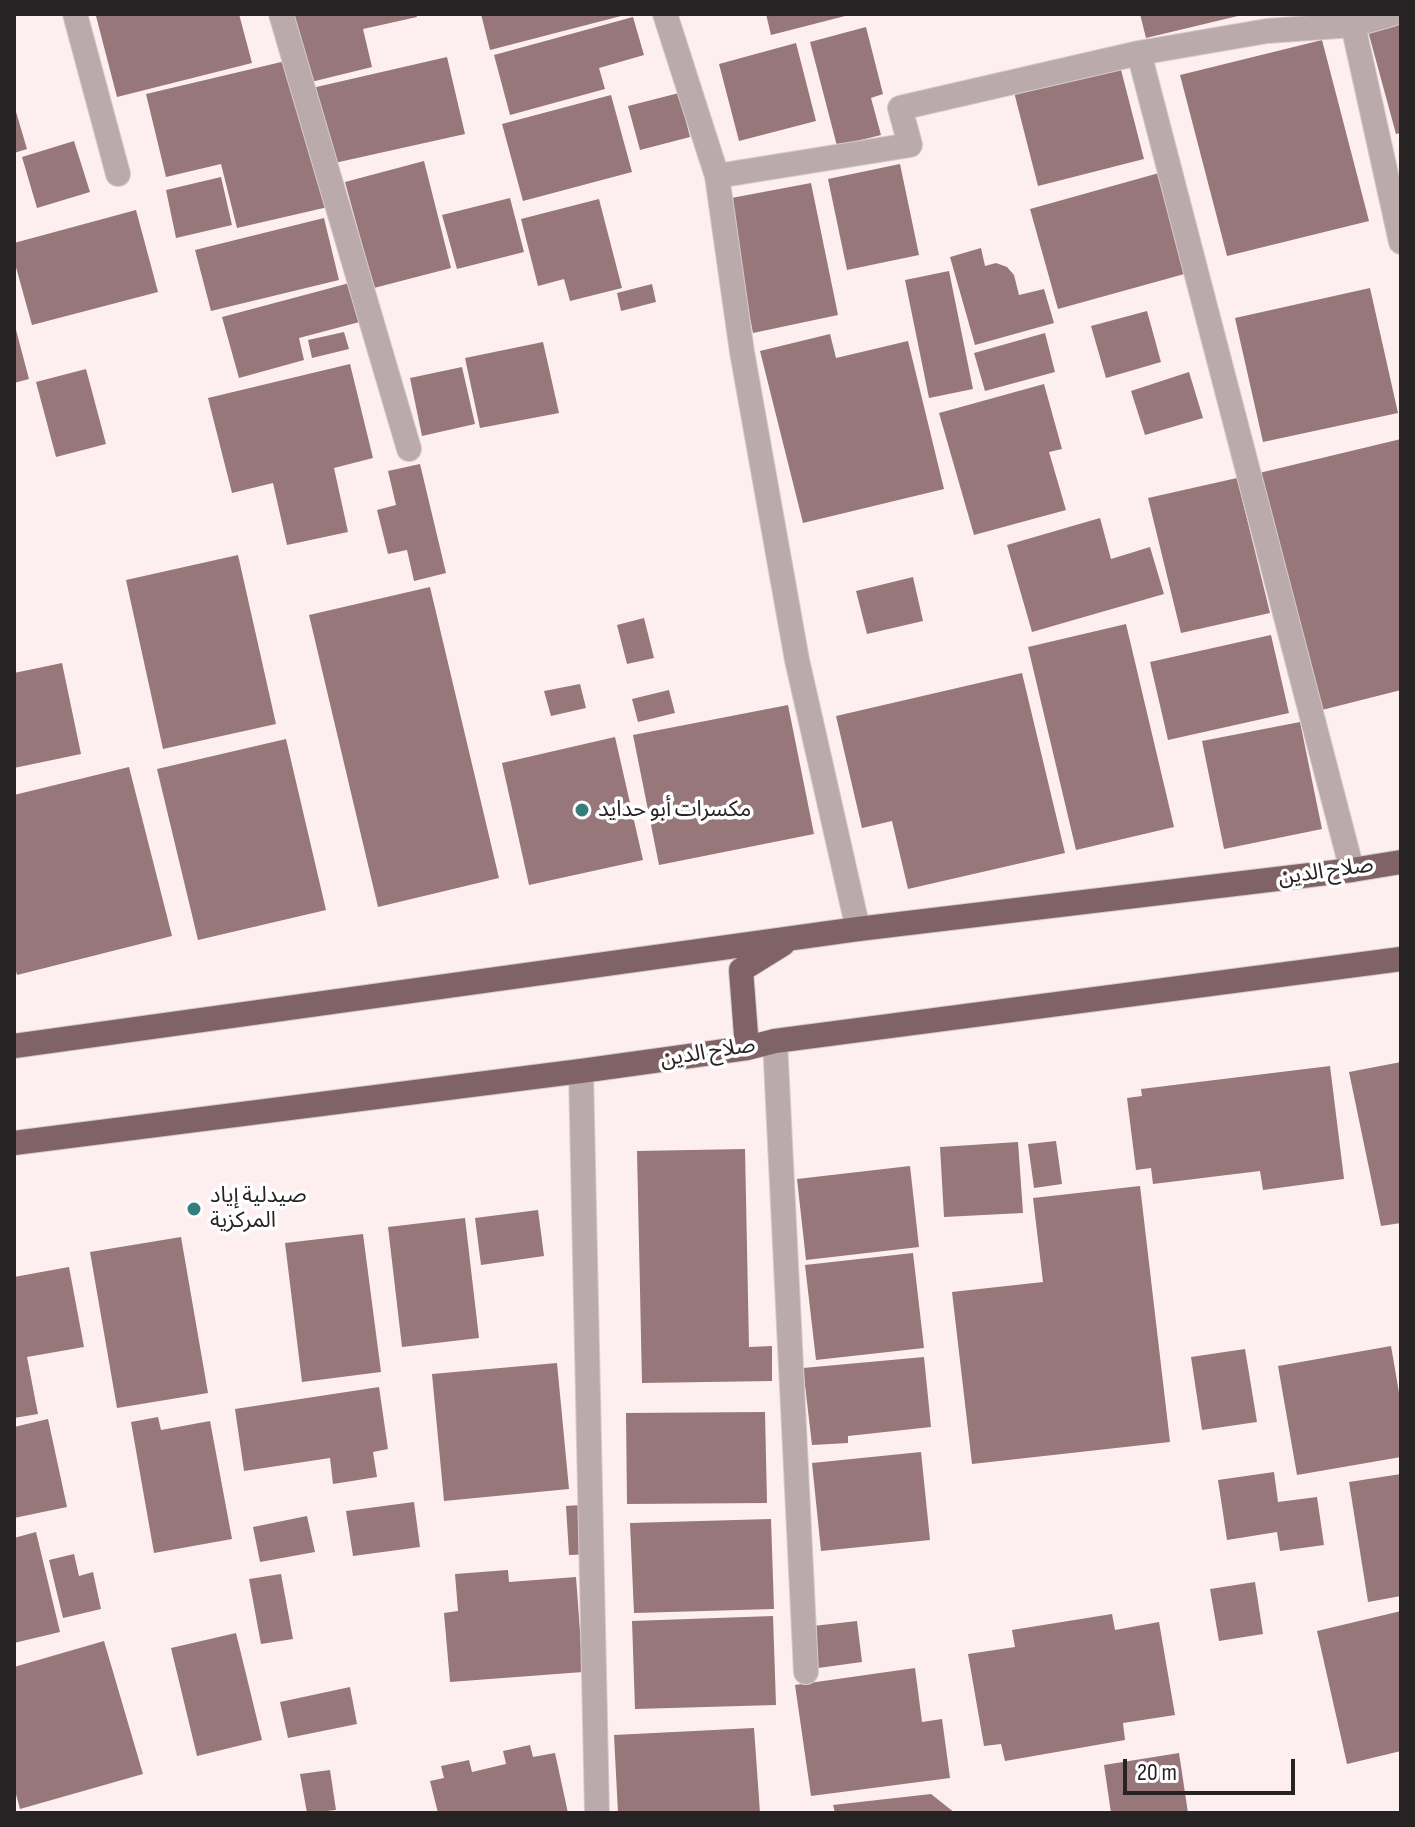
<!DOCTYPE html>
<html>
<head>
<meta charset="utf-8">
<style>
  body { margin:0 }
  #map { position:relative; width:1415px; height:1827px; overflow:hidden; background:#fdeff0; font-family:"Sofia Sans Condensed",sans-serif }
  canvas { display:block }
  .frame { position:absolute; inset:0; border:16px solid #272223; pointer-events:none }
  .scale { position:absolute; left:1123px; top:1759px; width:172px; height:36px; box-sizing:border-box; border:4px solid #272223; border-top:0; padding-left:10px; font-size:24px; line-height:28px; white-space:nowrap; color:#272223; -webkit-text-stroke:6px #fff; paint-order:stroke }
</style>
</head>
<body>
<div id="map">
<canvas width="1415" height="1827"></canvas>
<div class="frame"></div>
<div class="scale">20 m</div>
</div>
<script>
const c = document.querySelector('canvas').getContext('2d');
c.lineJoin = 'round';
function fillPath(path, color) { c.fillStyle = color; c.fill(path, 'evenodd'); }
function stroke(path, color, width, dash) { c.strokeStyle = color; c.lineWidth = width; c.lineCap = dash ? 'butt' : 'round'; c.setLineDash(dash || []); c.stroke(path); }
function drawText(font, color, halo, rows, align = 'center') {
  c.font = font + ' "Sofia Sans Condensed","Noto Sans Arabic",sans-serif'; c.lineWidth = 7; c.setLineDash([]); c.textBaseline = 'middle'; c.strokeStyle = halo; c.fillStyle = color; for (const [text, x, y, turn = 0] of rows) {
    c.save(); c.translate(x, y); c.rotate((+turn || 0) * Math.PI / 180); c.textAlign = isNaN(turn) ? turn : align; if (halo) c.strokeText(text, 0, 0); c.fillText(text, 0, 0); c.restore();
  }
}
fillPath(new Path2D(`
  M103 14H239L252 63 117 97 96 16Z
  M289 14H416L417 17 363 29 372 67 307 83Z
  M481 14H625V15L490 50Z
  M766 14H849V15L771 35Z
  M1140 14H1242V15L1146 38Z
  M633 17 644 55 599 68 605 89 510 115 494 55Z
  M1401 22V133L1396 134 1368 31Z
  M866 27 883 94 871 98 881 135 837 146 810 42Z
  M1322 40 1369 221 1227 256 1180 75Z
  M796 43 816 121 739 141 719 64Z
  M447 57 465 134 330 164 312 88Z
  M294 59 328 207 237 228 221 164 166 177 146 94Z
  M1120 66 1144 159 1038 186 1014 92Z
  M679 93 690 137 640 150 628 106Z
  M611 95 632 172 523 201 502 124Z
  M14 105 27 149 14 153Z
  M74 141 90 192 37 208 22 157Z
  M424 161 451 268 374 288 345 182Z
  M900 164 919 255 847 270 828 179Z
  M1159 173 1188 273 1058 309 1030 209Z
  M221 177 232 225 176 238 166 190Z
  M811 183 838 315 753 333 726 199Z
  M510 198 524 252 457 269 442 215Z
  M599 199 622 288 570 301 564 279 538 286 521 219Z
  M136 210 158 292 32 325 14 260V243Z
  M324 218 339 280 211 311 195 250Z
  M981 248 985 266 996 263 1007 267 1014 275 1019 295 1044 289 1054 323 975 345 950 257Z
  M949 271 973 389 929 398 905 280Z
  M357 281 367 320 299 338 304 360 239 378 222 317Z
  M652 284 656 302 621 311 617 293Z
  M1370 288 1398 413 1263 442 1235 318Z
  M1147 311 1161 362 1106 378 1091 326Z
  M15 326 29 379 14 383V327Z
  M344 332 349 349 312 358 308 340Z
  M1045 333 1055 372 985 391 974 353Z
  M830 334 836 358 908 341 944 489 803 523 760 351Z
  M543 342 559 413 480 428 465 358Z
  M350 364 373 458 334 468 348 532 287 545 273 483 232 493 208 398Z
  M462 367 475 424 422 436 410 378Z
  M86 369 106 444 56 457 36 382Z
  M1189 372 1203 418 1145 435 1131 391Z
  M1044 384 1062 449 1049 452 1066 510 974 535 939 413Z
  M1401 439V690L1314 712 1255 474Z
  M420 464 446 573 414 581 407 550 388 554 377 510 396 505 388 471Z
  M1237 478 1270 613 1181 633 1148 498Z
  M1100 518 1111 559 1150 547 1164 594 1032 632 1007 545Z
  M238 555 276 724 163 749 126 580Z
  M913 577 923 621 867 634 856 591Z
  M430 587 499 878 378 907 309 615Z
  M644 618 654 658 627 664 617 625Z
  M1126 624 1174 827 1076 850 1028 647Z
  M1271 635 1289 713 1168 740 1150 662Z
  M62 663 81 754 14 768V673Z
  M1022 673 1065 853 908 889 892 821 862 828 836 716Z
  M580 684 586 708 551 716 544 691Z
  M669 690 675 713 638 722 632 699Z
  M788 705 814 834 659 865 633 735Z
  M1300 722 1322 829 1224 849 1202 741Z
  M615 737 643 860 529 885 502 763Z
  M286 739 326 910 198 940 157 769Z
  M129 767 172 936 17 975 14 964V795Z
  M1401 1062V1223L1381 1226 1349 1072Z
  M1330 1066 1344 1179 1263 1190 1260 1171 1153 1184 1151 1168 1136 1170 1127 1098 1142 1096 1141 1089Z
  M1056 1141 1062 1184 1034 1188 1028 1144Z
  M1018 1142 1023 1213 944 1217 940 1147Z
  M745 1149 749 1347 772 1346V1381L642 1383 637 1151Z
  M910 1166 919 1247 806 1260 797 1179Z
  M1140 1186 1170 1442 972 1464 952 1292 1043 1282 1033 1198Z
  M538 1210 544 1256 481 1265 475 1218Z
  M465 1218 479 1338 402 1347 388 1227Z
  M363 1234 381 1372 302 1382 285 1243Z
  M181 1237 208 1393 117 1408 90 1252Z
  M913 1253 924 1348 816 1360 805 1265Z
  M69 1267 84 1347 27 1357 38 1414 14 1418V1277Z
  M1391 1346 1401 1404V1457L1297 1475 1278 1366Z
  M1245 1349 1257 1422 1202 1430 1191 1357Z
  M924 1357 931 1427 848 1436V1443L812 1445 803 1368Z
  M557 1363 569 1489 444 1501 432 1374Z
  M379 1387 388 1449 373 1452 377 1477 333 1484 330 1458 244 1471 235 1409Z
  M765 1412 767 1503 627 1504 626 1413Z
  M158 1417 161 1430 210 1421 232 1539 154 1553 131 1422Z
  M48 1419 67 1507 14 1518V1427Z
  M921 1452 930 1540 821 1551 812 1463Z
  M1274 1472 1278 1502 1317 1497 1324 1545 1280 1551 1277 1532 1227 1540 1218 1480Z
  M1401 1474V1596L1368 1602 1349 1482Z
  M414 1502 420 1547 353 1556 346 1511Z
  M594 1504 598 1554 569 1555 566 1506Z
  M307 1516 315 1552 260 1562 253 1527Z
  M771 1519 774 1609 634 1613 630 1523Z
  M36 1532 60 1632 14 1643V1538Z
  M74 1554 79 1576 93 1572 101 1609 63 1618 49 1560Z
  M508 1570 509 1582 576 1577 583 1672 450 1682 444 1613 458 1611 455 1574Z
  M281 1574 293 1639 261 1644 249 1579Z
  M1255 1582 1263 1634 1219 1641 1210 1589Z
  M1401 1611V1751L1347 1764 1317 1631Z
  M1112 1614 1115 1630 1159 1622 1175 1715 1123 1723 1125 1740 1005 1761 1001 1744 984 1746 968 1654 1015 1647 1012 1630Z
  M773 1616 776 1705 635 1709 632 1621Z
  M857 1621 862 1662 818 1668 813 1626Z
  M236 1633 262 1740 197 1756 171 1648Z
  M104 1641 143 1774 20 1809 14 1787V1667Z
  M915 1668 922 1722 942 1719 950 1778 811 1796 795 1685Z
  M350 1687 357 1724 288 1738 280 1702Z
  M754 1728 760 1813H618L614 1735Z
  M530 1745 533 1757 555 1753 568 1813H438L430 1781 444 1778 441 1766 469 1760 472 1772 506 1764 503 1751Z
  M1179 1753 1188 1813H1111L1104 1765Z
  M330 1770 336 1810 307 1813 300 1774Z
  M931 1794 955 1813H835L833 1805Z`), '#97777a');
const minor = new Path2D(`
  M75 14 118 174
  M281 14 409 449
  M665 14 717 176 742 352 797 660 858 929
  M1353 25 1401 242
  M1139 53 1352 870
  M717 176 910 145 900 108 1139 53 1267 31 1353 25 1392 14
  M775 1041 806 1672
  M581 1071 597 1813`);
const trunk = new Path2D(`
  M14 1046 858 929 1352 870 1401 862
  M747 1048 741 970 783 944
  M14 1143 581 1071 747 1048 775 1041 1401 959`);
stroke(minor, '#d6cacb', 26);
stroke(trunk, '#d6cacb', 26);
stroke(minor, '#baaaac', 24);
stroke(trunk, '#806366', 24);
for (const [x, y, r, color] of [
  [582,810,8,"#357e7b"],
  [194,1209,8,"#357e7b"]
]) { const dot = new Path2D(); dot.arc(x, y, r, 0, 2 * Math.PI); c.fillStyle = color; c.fill(dot); stroke(dot, '#fff', 3); }
drawText('22px', '#272223', '#fff', [
  ["مكسرات أبو حدايد",598,810],
  ["صيدلية إياد",210,1196],
  ["المركزية",210,1221]
], 'left');
drawText('22px', '#272223', '#fff', [
  ["صلاح الدين",1326,872,-8],
  ["صلاح الدين",708,1053,-9]
]);
</script>
</body>
</html>
